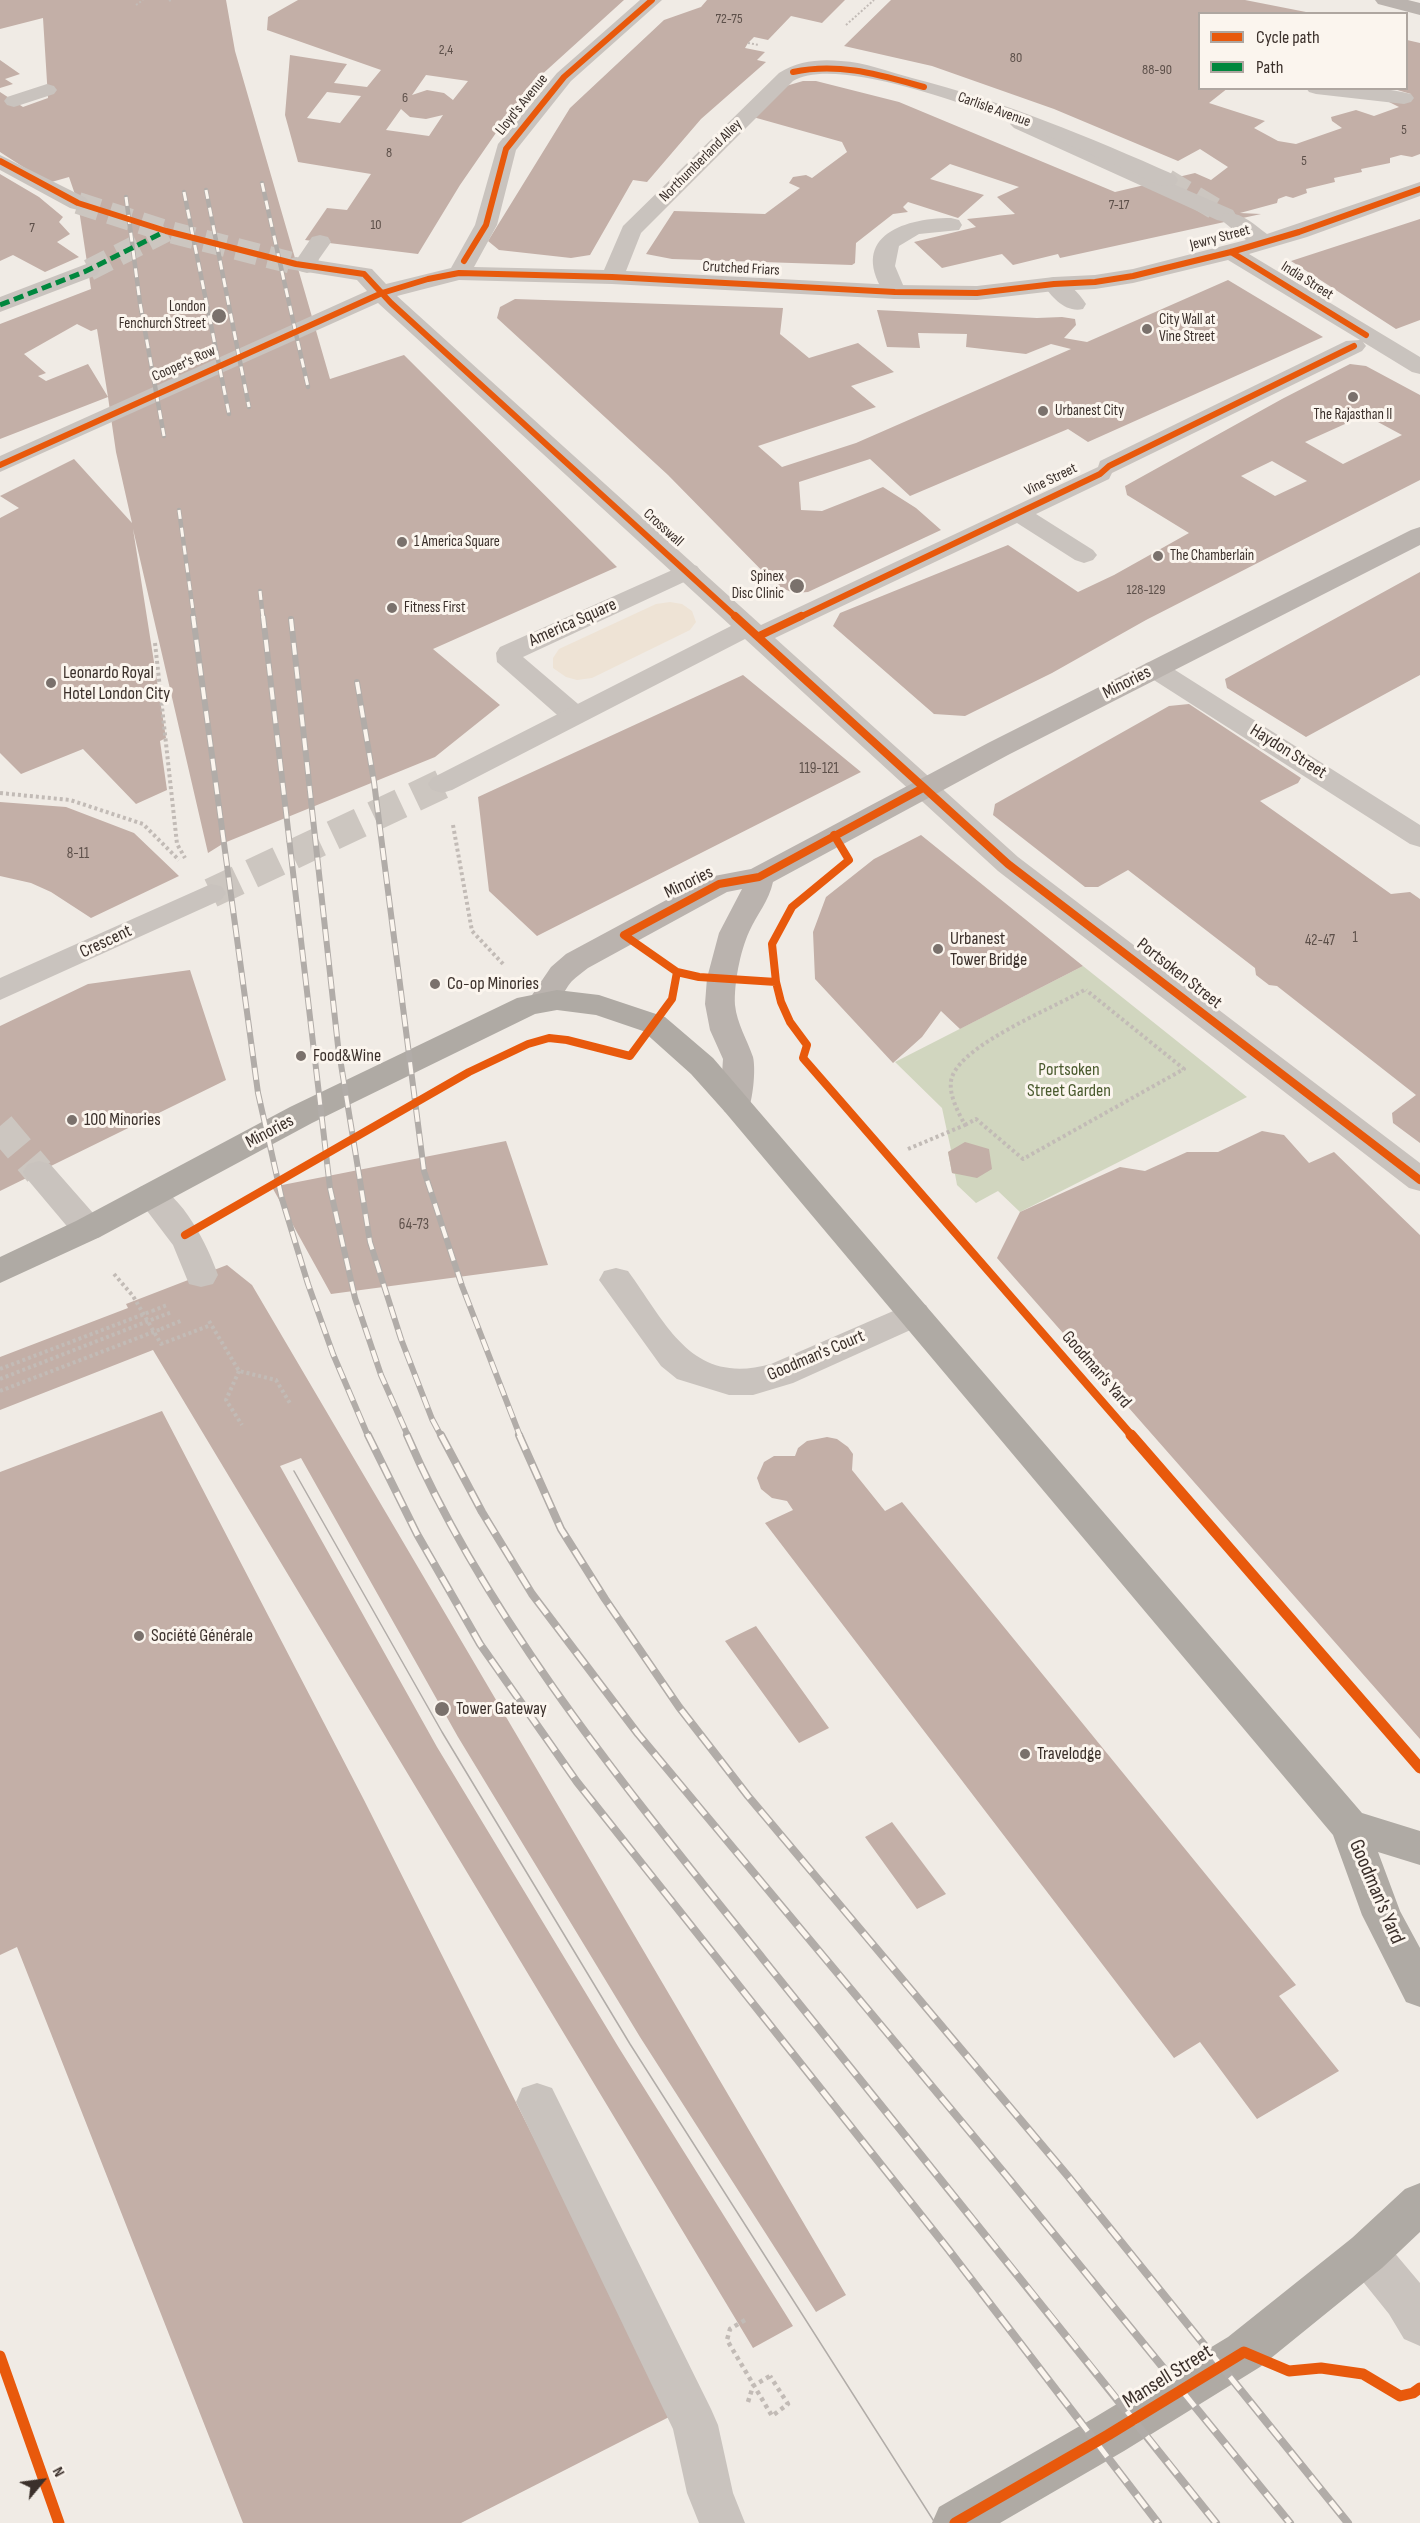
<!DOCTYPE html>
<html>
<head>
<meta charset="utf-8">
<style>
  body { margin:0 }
  #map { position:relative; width:1420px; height:2523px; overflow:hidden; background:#f0ebe5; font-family:"Sofia Sans Condensed",sans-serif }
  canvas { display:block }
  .legend { position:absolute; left:1198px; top:12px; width:210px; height:78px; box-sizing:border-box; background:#fbf5ee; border:2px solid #aea6a0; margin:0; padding:8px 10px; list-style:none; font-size:18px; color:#3b302b }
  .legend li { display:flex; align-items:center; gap:12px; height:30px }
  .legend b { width:30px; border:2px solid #aea6a0 }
  .north { position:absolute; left:12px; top:2451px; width:60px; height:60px; -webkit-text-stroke:4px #fbf5ee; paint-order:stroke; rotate:61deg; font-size:16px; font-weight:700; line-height:24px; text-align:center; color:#3b302b }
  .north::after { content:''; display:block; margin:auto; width:21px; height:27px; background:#3b302b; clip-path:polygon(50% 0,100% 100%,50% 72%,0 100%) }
</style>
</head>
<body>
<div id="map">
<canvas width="1420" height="2523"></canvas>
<ul class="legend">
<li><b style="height:8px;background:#e8590c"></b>Cycle path</li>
<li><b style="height:8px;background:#00873e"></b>Path</li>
</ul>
<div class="north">N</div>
</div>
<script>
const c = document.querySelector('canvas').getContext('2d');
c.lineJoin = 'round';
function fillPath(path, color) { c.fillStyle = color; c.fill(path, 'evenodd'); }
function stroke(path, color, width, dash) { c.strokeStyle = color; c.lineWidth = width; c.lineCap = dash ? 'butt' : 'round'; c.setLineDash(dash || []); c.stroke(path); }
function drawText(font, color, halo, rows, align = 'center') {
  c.font = font + ' "Sofia Sans Condensed",sans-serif'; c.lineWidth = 6; c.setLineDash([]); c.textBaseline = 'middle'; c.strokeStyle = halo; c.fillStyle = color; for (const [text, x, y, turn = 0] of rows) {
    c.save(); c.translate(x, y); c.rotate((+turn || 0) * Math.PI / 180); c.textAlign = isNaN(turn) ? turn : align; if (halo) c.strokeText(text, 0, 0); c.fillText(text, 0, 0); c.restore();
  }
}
fillPath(new Path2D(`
  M1083 966 1247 1097 1020 1212 998 1191 976 1203 957 1185 955 1174 952 1173 948 1152 951 1150 942 1108 895 1062Z`), '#d1d6bf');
fillPath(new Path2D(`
  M670 602 682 604 692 611 696 622 690 630 592 678 577 680 566 677 553 668V658L559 649 656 604Z`), '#eee3d5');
fillPath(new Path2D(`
  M0 0H226L235 51 330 379 404 355 617 567 433 649 500 705 435 757 224 843 208 853 133 529 166 738 160 741 167 790 136 804 83 749 21 774 0 753V518L19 508 0 496 74 459 132 523 116 452 108 397 0 439V324L91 289 78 203 69 177 48 183 0 152V92L23 107 48 98 43 18 0 29ZM77 324 91 331 97 329 108 397 88 364 46 381 38 376 46 373 24 354Z
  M298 0H624L527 88 460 185 418 254 305 240 327 208 347 210 371 174 298 162 285 115 290 55 347 64 334 83 367 87 381 70 267 30 268 17ZM426 75 468 81 453 100 444 93 427 90 412 95ZM327 92 361 96 340 123 307 118ZM401 109 410 117 426 119 443 115 429 136 386 130Z
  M707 0H845L822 23 791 16 768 40 754 37 748 43 745 48 765 52 757 60 766 62 701 119 647 182 633 180 590 255 571 258 499 250 488 241 570 108 664 20 701 7Z
  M891 0H1245L1306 12 1200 14V88H1228L1209 103 1265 121 1254 128 1278 141 1296 144 1342 128 1332 121 1331 117 1356 110 1374 116 1399 107 1389 102 1411 94 1394 89 1407 88V40L1420 43V154L1412 157 1401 155 1390 158V163L1361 169 1362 172 1334 178 1335 182 1306 189 1307 193 1293 198 1286 196 1278 199 1277 203 1240 213 1261 214 1060 258 1058 254 1013 265 1002 254 942 268 914 242 976 227 967 219 1015 214 997 197 1019 187 950 164 930 179 984 195 958 218 908 202 903 207 908 212 893 214 856 243 855 263 852 265 672 259 646 254 674 211 765 214 800 188 789 183 793 177 806 175 812 178 847 152 842 142 753 117 786 86 803 81H816L899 102 1115 192 1195 173 1211 180 1228 167 1200 149 1178 161 1054 109 932 66 844 46Z
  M0 60 20 74 5 79 13 84 0 88Z
  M0 174 39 197 63 217 59 222 70 234 57 242 79 257 45 272 13 255 0 261Z
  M1420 219V320L1396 329 1291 261Z
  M1228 280 1323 337 1088 442 1068 429 910 496 870 459 799 482 801 510 822 511 883 487 916 508 941 530 808 592 794 593 777 586 668 475 497 318 500 307 515 299 783 308 780 334 809 358 858 343 894 372 851 386 876 407 758 446 782 467 856 443 1071 349 1051 344 1026 354 966 347 967 334 918 333 920 348 887 347 877 310 1037 318 1062 317 1075 319 1076 325 1064 338 1087 342Z
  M1350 364 1366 366 1420 395V480L1146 620 1052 673 965 716 934 714 833 626 840 613 1008 545 1078 592 1114 575 1189 533 1127 495 1125 486 1282 399ZM1365 415 1402 435 1343 464 1305 442ZM1272 461 1307 481 1275 496 1241 476Z
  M1420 572V675L1306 737 1227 688 1225 679Z
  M743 675 861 772 537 936 489 891 478 797Z
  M1189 704 1301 778 1298 783 1260 801 1391 894 1410 892 1420 899V1143L1393 1123 1392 1113 1416 1095 1277 986 1269 985 1256 975 1255 968 1128 870 1098 887H1085L993 815 995 804 1169 706Z
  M0 802 66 807 134 833 179 876 91 918 51 892 31 883 0 876Z
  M921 835 1083 966 960 1029 941 1011 922 1037 893 1063 815 979 813 932 826 897 874 859Z
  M190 970 226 1080 0 1191V1026L88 984Z
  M1262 1131 1284 1135 1309 1163 1334 1152 1420 1235V1739L997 1258 1020 1212 1120 1167 1145 1171 1187 1152H1218Z
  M506 1141 548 1265 331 1294 272 1187Z
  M965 1142 989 1149 992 1169 977 1178 952 1173 948 1152Z
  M227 1265 252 1285 846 2295 816 2312 640 2037 458 1737 301 1458 280 1466 437 1747 619 2048 793 2326 753 2348 153 1350 0 1410V1357L128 1308 126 1304Z
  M162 1411 364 1800 673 2415 461 2523H243L17 1947 0 1955V1472Z
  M827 1437 837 1439 848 1447 853 1454 852 1470 885 1511 902 1502 1296 1985 1279 1996 1339 2071 1257 2119 1200 2042 1174 2058 765 1523 793 1510 787 1501 772 1498 761 1489 757 1478 764 1462 774 1456H795L798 1448 807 1441Z
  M756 1626 829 1728 799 1743 725 1641Z
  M892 1822 946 1894 917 1909 865 1837Z`), '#c3afa7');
stroke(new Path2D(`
  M1167 180 1222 213
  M78 203 166 231 296 264
  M89 270 166 231`), '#ccc6c0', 22, [22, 11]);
stroke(new Path2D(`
  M211 893 442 784
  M0 1126 39 1172`), '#ccc6c0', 30, [30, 15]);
stroke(new Path2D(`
  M169 0 172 2
  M136 5 143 0
  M846 25 874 0
  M748 43 759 45`), '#c2bbb6', 2, [2, 2]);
stroke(new Path2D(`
  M155 643 177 844 185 858
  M0 793 70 800 143 824 179 860
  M453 825 472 931 504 965
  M965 1125 976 1119 1023 1159 1184 1069 1086 990
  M908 1149 965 1125C958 1112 947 1092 952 1077 964 1043 1054 1008 1086 989
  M114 1274 133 1296 161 1344 211 1325
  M152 1311 167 1305
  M156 1318 172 1312
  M209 1321 239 1371 276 1380 291 1405
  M161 1329 183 1320
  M239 1371 226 1400 242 1425`), '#c2bbb6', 4, [3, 3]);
stroke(new Path2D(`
  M745 2320 730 2329 727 2340 772 2416 788 2404 770 2376
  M748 2402 753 2386 770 2376`), '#c2bbb6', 4.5, [4, 4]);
fillPath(new Path2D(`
  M47 84 54 86 57 90 54 94 14 107 7 105 4 101 7 97Z
  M1306 88C1341 88 1377 85 1411 94L1414 98 1411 102 1404 104 1316 94 1309 92Z
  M1021 118 1233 210 1236 215 1233 220 1225 222 1217 220 1014 128 1010 124 1014 120Z
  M951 218 959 220 962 225 959 230 919 234 899 246 895 266 906 292 903 297 895 299 887 297C847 239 900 218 951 218Z
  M320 235 328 237 331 242 319 259 315 271 307 273 299 271 296 266 297 259 312 237Z
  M1054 277C1067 280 1079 293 1086 304L1083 309C1066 313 1052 298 1043 284L1046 279Z
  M688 563 697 566 701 571 697 576 523 657 584 709 588 715 584 721 574 723 564 721 497 662 496 653 500 647Z
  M1155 661 1164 663 1420 825V847L1410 844 1146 675 1142 669 1146 663Z
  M151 1183C182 1193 208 1246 218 1275L213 1284 201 1287 189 1284 173 1245 135 1195 140 1187Z
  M616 1268 628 1271C668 1326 692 1386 771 1364L914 1302 926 1305 931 1314 926 1323 793 1383 753 1395H729L677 1379 661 1366 599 1280 604 1271Z
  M537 2083 552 2088 711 2409 718 2425 733 2493 745 2523H699L687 2493 673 2429 516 2102 522 2088Z`), '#c9c3be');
fillPath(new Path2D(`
  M640 0H662L571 81 516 150 497 225 474 267 604 270 623 226 779 73C798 61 819 59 841 61 865 62 889 72 912 78 1003 101 1089 137 1175 175L1178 180 1175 185 1167 186 1159 185C1094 155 853 45 793 81L641 233 626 271 895 285 977 286 1054 277 1095 275 1133 269 1246 240 1220 219 1223 214C1240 210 1254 225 1267 234L1420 182V196L1307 237 1249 254 1420 357V374L1412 372 1363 342 1366 346 1362 351 1112 473 1109 479 1036 514 1093 550 1097 555 1093 560 1084 563 1075 560 1017 523 775 638 1018 857 1420 1163V1191L1409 1188 998 871 745 639 452 790 442 793 432 790 428 784 432 778 731 626 378 303 0 472V456L367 291 357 280 288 269 285 264 288 259 296 257 372 269 386 284 451 268 475 225 498 144 557 73ZM1228 260 1360 340 1346 341 1100 461 1098 467 761 625 397 296 459 280 612 284 895 299 977 300 1054 291 1095 289 1133 283Z
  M0 155 86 198 89 203 86 208 78 210 70 208 0 170Z
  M89 263 97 265 100 270 97 275 0 312V297Z
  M211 884 221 886 226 893 221 900 0 1000V978Z
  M39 1161 50 1164 100 1221 104 1229 100 1237 88 1241 76 1237 28 1180 23 1172 28 1164Z
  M1367 2232 1382 2238 1420 2283V2346L1404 2339 1389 2314 1352 2268 1345 2253 1352 2238Z`), '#c9c3be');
fillPath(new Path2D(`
  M1375 0H1408L1420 3V15L1378 4Z
  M1420 527V545L1008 755 773 882C769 901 757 914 749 932 740 952 734 983 735 1005 737 1024 747 1039 753 1057 756 1069 753 1102 747 1112L736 1115 725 1112 720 1104 723 1059 710 1030 705 1004 707 978 719 933 742 889 727 892 588 968C583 972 577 976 572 981 558 997 559 1016 532 1008L528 1001 551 967 566 954 709 877 751 869 988 743 1411 530Z`), '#bab3ae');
fillPath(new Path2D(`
  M557 990 599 995 665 1017 713 1058 1362 1813 1420 1831V1865L1378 1852 1400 1911 1420 1948V2007L1406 2002 1362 1915 1333 1835 725 1112 691 1074 643 1031 596 1015 557 1010 535 1014 312 1123 100 1237 0 1283V1257L76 1221 290 1107 517 998Z
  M1420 2183V2232L1382 2268 1260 2367 1124 2451 1000 2523H932L939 2507 1092 2419 1228 2337 1352 2238 1405 2189Z`), '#afaaa4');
stroke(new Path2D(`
  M294 1471 442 1732 630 2044 935 2523`), '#b1aca8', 1.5);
const railFar2 = new Path2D(`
  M262 183 308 387
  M206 190 249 407
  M184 192 229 414
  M126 197 140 303 164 436
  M179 510 194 618
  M260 591 263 618`);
const railFar1 = new Path2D(`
  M193 616 258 1093 282 1199 308 1284 333 1354 368 1436
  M263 616 330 1188 355 1298 381 1375 408 1436
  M291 619 338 1046 370 1242 401 1339 432 1419 441 1436
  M357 682 374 782 424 1171 462 1286 520 1436`);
const rail = new Path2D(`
  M368 1435 417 1534 480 1644 577 1782 948 2249 1158 2523
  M407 1435C488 1623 635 1799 763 1959 914 2147 1066 2334 1216 2523
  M441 1435 482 1512 532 1594 638 1734 1005 2174 1290 2523
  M519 1435 561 1529 605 1599 679 1707 748 1796 1067 2175 1348 2523`);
stroke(railFar2, '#b1aca8', 4.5);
stroke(railFar1, '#b1aca8', 6);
stroke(rail, '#b1aca8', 8);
stroke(railFar2, '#fbf5ee', 3, [9]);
stroke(railFar1, '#fbf5ee', 4, [12]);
stroke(rail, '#fbf5ee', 5, [16]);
stroke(new Path2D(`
  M0 1369 152 1311
  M0 1379 156 1318
  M0 1391 161 1329`), '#c2bbb6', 4, [3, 3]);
stroke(new Path2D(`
  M0 305 84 272 166 231`), '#00873e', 5, [10, 5]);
stroke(new Path2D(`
  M793 72C839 62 880 75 924 87
  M0 161 78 203 166 231 296 264 364 274 391 303 737 618
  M1231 252 1366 335
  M464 261 486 225 506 149 564 77 652 0
  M0 465 382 293 428 279 459 273 612 277 895 292 977 293 1054 284 1095 282 1133 276 1231 252 1299 232 1420 189
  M798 618 1100 474 1109 466 1354 346`), '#e8590c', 6);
stroke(new Path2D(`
  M735 616 1008 864 1420 1180
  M759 636 801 616
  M834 835 849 860 792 907 772 944 776 982 781 1002 790 1022 807 1045 803 1058 1132 1436
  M776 982 699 977 677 972 624 935 719 884 759 877 923 788
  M185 1235 469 1072 528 1044 549 1038 567 1040 630 1056 672 999 677 972`), '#e8590c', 8);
stroke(new Path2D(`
  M1131 1435 1420 1768
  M0 2356 59 2523
  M955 2523 1108 2435 1244 2352 1289 2371 1321 2368 1363 2374 1400 2396 1413 2393 1420 2388`), '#e8590c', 11);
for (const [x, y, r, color] of [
  [219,316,8,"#7a716c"],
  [1147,329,6,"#7a716c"],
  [1353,397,6,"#7a716c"],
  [1043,411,6,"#7a716c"],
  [402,542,6,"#7a716c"],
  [1158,556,6,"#7a716c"],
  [797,586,8,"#7a716c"],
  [392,608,6,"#7a716c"],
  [51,683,6,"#7a716c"],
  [938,949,6,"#7a716c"],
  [435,984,6,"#7a716c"],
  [301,1056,6,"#7a716c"],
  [72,1120,6,"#7a716c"],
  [139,1636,6,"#7a716c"],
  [442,1709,8,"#7a716c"],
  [1025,1754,6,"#7a716c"]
]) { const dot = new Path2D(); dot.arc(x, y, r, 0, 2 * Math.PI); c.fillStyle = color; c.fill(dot); stroke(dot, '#fbf5ee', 2); }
drawText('14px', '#5d504a', null, [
  ["72-75",729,19],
  ["2,4",446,50],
  ["80",1016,58],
  ["88-90",1157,70],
  ["6",405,98],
  ["5",1404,130],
  ["8",389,153],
  ["5",1304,161],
  ["7-17",1119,205],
  ["10",376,225],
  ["7",32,228],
  ["128-129",1146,590]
]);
drawText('15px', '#3b302b', '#fbf5ee', [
  ["Lloyd's Avenue",522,105,-51],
  ["Carlisle Avenue",994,110,20],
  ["Northumberland Alley",701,161,-45],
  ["Jewry Street",1220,238,-15],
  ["Crutched Friars",741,269,3],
  ["India Street",1307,281,32],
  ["Cooper's Row",184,364,-24],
  ["Vine Street",1051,480,-26],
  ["Crosswall",663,528,42]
]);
drawText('15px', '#3b302b', '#fbf5ee', [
  ["London",206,307,"right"],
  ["Fenchurch Street",206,324,"right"],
  ["City Wall at",1159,320],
  ["Vine Street",1159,337],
  ["Urbanest City",1055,411],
  ["The Rajasthan II",1353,415,"center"],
  ["1 America Square",414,542],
  ["The Chamberlain",1170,556],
  ["Spinex",784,577,"right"],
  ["Disc Clinic",784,594,"right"],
  ["Fitness First",404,608]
], 'left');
drawText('15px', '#5d504a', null, [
  ["119-121",819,769],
  ["8-11",78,854],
  ["1",1355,938],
  ["42-47",1320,941],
  ["64-73",414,1225]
]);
drawText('18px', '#3b302b', '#fbf5ee', [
  ["America Square",573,623,-24],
  ["Minories",1127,683,-27],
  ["Haydon Street",1288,752,32],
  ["Minories",689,883,-26],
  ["Crescent",106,942,-25],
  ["Portsoken Street",1179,974,38],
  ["Minories",270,1132,-28],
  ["Goodman's Court",816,1356,-23],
  ["Goodman's Yard",1096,1370,49]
]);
drawText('18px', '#3b302b', '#fbf5ee', [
  ["Leonardo Royal",63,673],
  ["Hotel London City",63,694],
  ["Urbanest",950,939],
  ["Tower Bridge",950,960],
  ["Co-op Minories",447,984],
  ["Food&Wine",313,1056],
  ["100 Minories",84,1120],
  ["Société Générale",151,1636],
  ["Tower Gateway",456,1709],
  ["Travelodge",1037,1754]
], 'left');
drawText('18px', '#4a5a2e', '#fbf5ee', [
  ["Portsoken",1069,1070],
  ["Street Garden",1069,1091]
]);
drawText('21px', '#3b302b', '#fbf5ee', [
  ["Goodman's Yard",1376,1892,67],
  ["Mansell Street",1168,2377,-32]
]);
</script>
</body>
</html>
